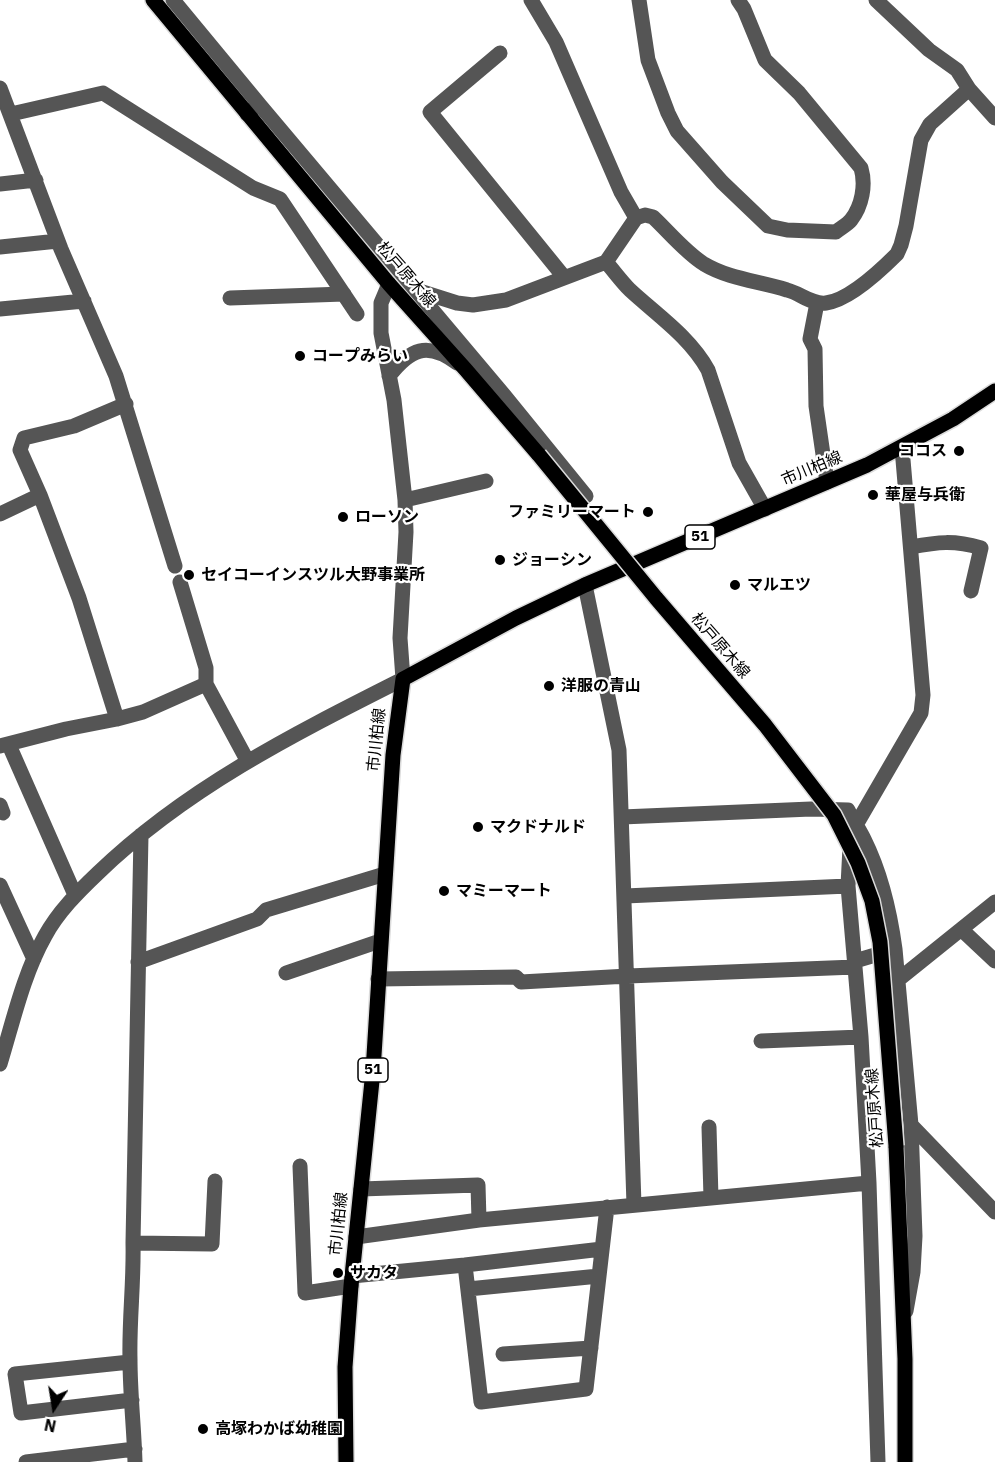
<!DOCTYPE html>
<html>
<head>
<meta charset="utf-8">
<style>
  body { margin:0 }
  #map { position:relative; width:995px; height:1462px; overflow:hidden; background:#fff; font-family:"IBM Plex Sans",sans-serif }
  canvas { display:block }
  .north { position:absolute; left:24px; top:1378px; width:60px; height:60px; -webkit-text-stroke:4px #fff; paint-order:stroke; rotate:192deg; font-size:16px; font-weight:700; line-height:24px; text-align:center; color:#000 }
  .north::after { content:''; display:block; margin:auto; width:21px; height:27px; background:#000; clip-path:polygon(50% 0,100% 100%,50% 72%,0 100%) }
</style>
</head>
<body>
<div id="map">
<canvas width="995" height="1462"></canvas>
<div class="north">N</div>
</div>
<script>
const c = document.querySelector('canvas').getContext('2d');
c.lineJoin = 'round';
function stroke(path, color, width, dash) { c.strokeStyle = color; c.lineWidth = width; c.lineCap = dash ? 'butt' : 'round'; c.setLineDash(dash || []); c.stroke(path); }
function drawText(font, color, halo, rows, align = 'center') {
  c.font = font + ' "IBM Plex Sans","Noto Sans JP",sans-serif'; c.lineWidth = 4.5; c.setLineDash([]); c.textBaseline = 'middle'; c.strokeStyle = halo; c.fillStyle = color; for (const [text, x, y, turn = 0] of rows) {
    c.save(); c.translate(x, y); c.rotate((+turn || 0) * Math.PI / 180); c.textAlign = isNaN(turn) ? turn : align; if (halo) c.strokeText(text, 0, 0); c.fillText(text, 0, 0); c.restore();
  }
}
const major = new Path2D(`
  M153 0 389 284 466 370 539 455
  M896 1146 905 1359V1462
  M346 1462 345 1367 351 1286 373 1071 393 755 403 679 516 618 585 585 867 465 953 419 995 391`);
stroke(major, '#dbdbdb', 18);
stroke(new Path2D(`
  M173 0 259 104
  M531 0 556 42 621 192 636 218
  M639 0 648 60 668 113 677 131 722 182 768 226 787 230 836 232C840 228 847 225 851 220 862 206 866 185 861 168L799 93 765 60 744 9 738 0
  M876 0 929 50 957 70 969 89 995 118
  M500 53 430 112 564 277
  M0 88 61 249 116 376 175 566
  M11 114 103 93 253 188 280 199 357 314
  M247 114 259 104 504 395 586 496
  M0 184 36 180
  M0 247 58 241
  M606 262C614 271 621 281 630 290 657 315 690 337 708 370L739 463 765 509
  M416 290 457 303 473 305 506 300 606 262 636 218 645 215 653 217C669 232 685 252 704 264 729 279 759 281 787 290 800 293 812 305 826 303 849 300 880 271 897 254L901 245 906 226 921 140 930 124 969 89
  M230 298 344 294
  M817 303 810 339 815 349 816 406 827 482
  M0 309 84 301
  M389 376C410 349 427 341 457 363
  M40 495 20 450 24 438 74 426 126 404
  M405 500 486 481
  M0 514 40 495 79 598 117 719
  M911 547C938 542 954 540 981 548L971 591
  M180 582 206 668V684L247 760
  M585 585 619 750 634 1205
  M9 745 75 895
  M0 746 66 729 117 719 143 712 206 684
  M0 805 3 813
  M622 817 811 809 848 810C853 820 859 829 864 839 881 873 890 912 895 949L911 1125 915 1236 913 1272 906 1311
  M0 885 34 959
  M625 896 848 886
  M962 930 995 961
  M855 961 892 950
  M138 962 257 919 266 910 385 874
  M286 973 380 941
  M378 979 516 977 521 982 628 976 855 967
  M898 980 995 902
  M761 1041 861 1037
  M0 1064C13 1022 23 975 45 936 58 912 78 892 98 873 186 788 294 734 403 679L400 638 406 532 405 500 394 400 381 333V303L389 284
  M911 1125 995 1212
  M709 1127 711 1198
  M300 1166 305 1293 351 1286
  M361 1189 478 1185 479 1220
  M356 1237 479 1220 869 1183
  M133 1243 212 1244 215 1181
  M465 1265 602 1249
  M352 1276 465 1265 481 1402 586 1389 607 1207
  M468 1289 599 1276
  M503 1354 591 1348
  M130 1362 15 1374 21 1413 132 1400
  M26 1462 135 1449
  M135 1462C134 1428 130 1394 130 1359 129 1320 134 1282 133 1243L141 835
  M878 1462 869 1183 861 1037 848 886 850 847 856 825 921 713 923 695 902 448`), '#555', 15);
stroke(major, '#000', 15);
const majorBridge = new Path2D(`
  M539 455 656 598 765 725 834 815 858 863 872 901 880 942 896 1146`);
stroke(majorBridge, '#dbdbdb', 18, []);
stroke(majorBridge, '#000', 15);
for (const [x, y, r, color] of [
  [300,356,6,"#000"],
  [959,451,6,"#000"],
  [873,495,6,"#000"],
  [648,512,6,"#000"],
  [343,517,6,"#000"],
  [500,560,6,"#000"],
  [189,575,6,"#000"],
  [735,585,6,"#000"],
  [549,686,6,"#000"],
  [478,827,6,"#000"],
  [444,891,6,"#000"],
  [338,1273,6,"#000"],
  [203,1429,6,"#000"]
]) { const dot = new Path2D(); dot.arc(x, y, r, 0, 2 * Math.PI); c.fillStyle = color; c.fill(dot); stroke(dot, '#fff', 2); }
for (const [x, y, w] of [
  [700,537,30],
  [373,1070,30]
]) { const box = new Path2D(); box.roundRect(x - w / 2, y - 12, w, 24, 4.5); c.fillStyle = '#fff'; c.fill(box); stroke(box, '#000', 1.5); }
drawText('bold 15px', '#000', null, [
  ["51",700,537],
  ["51",373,1070]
]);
drawText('16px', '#000', '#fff', [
  ["松戸原木線",406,275,49],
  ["市川柏線",812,469,-23],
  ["松戸原木線",720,646,49],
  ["市川柏線",377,740,-84],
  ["松戸原木線",875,1108,-94],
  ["市川柏線",339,1224,-84]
]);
drawText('bold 16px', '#000', '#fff', [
  ["コープみらい",312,356],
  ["ココス",947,451,"right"],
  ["華屋与兵衛",885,495],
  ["ファミリーマート",636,512,"right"],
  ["ローソン",355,517],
  ["ジョーシン",512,560],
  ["セイコーインスツル大野事業所",201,575],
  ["マルエツ",747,585],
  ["洋服の青山",561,686],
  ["マクドナルド",490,827],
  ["マミーマート",456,891],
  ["サカタ",350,1273],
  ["高塚わかば幼稚園",215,1429]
], 'left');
</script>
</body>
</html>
